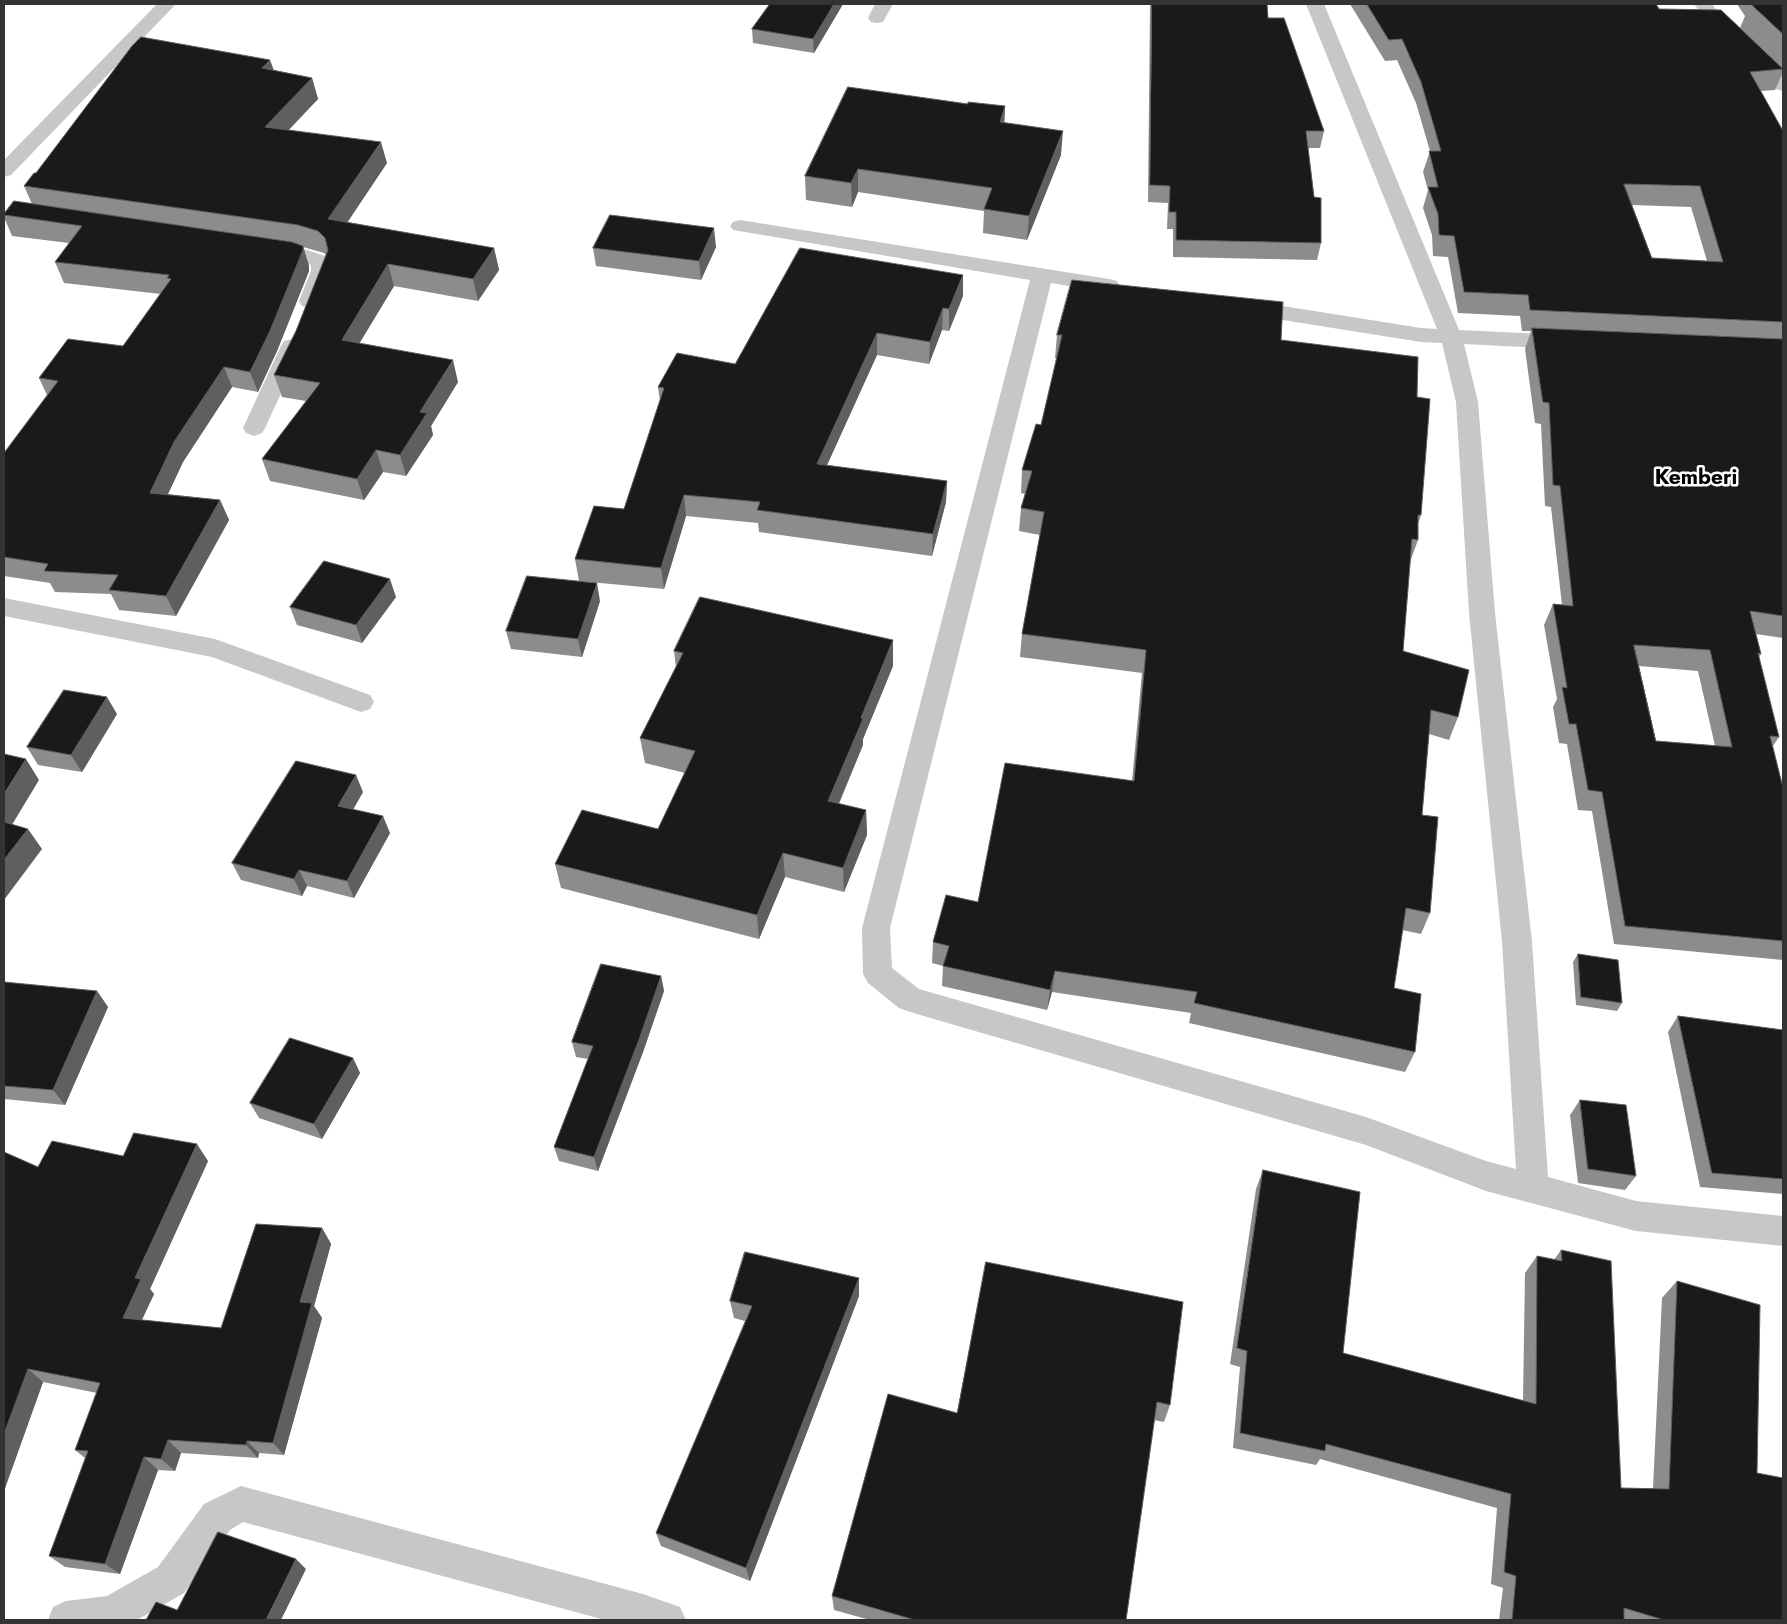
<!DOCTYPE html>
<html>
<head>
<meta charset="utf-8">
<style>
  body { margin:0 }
  #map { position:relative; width:1787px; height:1624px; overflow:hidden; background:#fff; font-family:Jost,sans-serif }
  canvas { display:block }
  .frame { position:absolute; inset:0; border:5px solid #333; pointer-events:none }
</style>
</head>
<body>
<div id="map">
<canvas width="1787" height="1624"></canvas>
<div class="frame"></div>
</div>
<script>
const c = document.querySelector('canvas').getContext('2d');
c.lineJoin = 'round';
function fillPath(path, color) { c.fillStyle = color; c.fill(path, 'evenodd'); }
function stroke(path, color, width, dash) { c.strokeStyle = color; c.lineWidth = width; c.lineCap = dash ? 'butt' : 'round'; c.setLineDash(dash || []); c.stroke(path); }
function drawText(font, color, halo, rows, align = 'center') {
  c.font = font + ' Jost,sans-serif'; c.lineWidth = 5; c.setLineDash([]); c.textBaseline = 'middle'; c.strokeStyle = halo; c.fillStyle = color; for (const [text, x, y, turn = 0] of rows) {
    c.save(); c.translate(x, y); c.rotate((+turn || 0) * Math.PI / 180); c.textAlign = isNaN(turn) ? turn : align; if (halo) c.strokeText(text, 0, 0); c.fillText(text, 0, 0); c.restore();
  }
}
fillPath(new Path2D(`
  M157 4H176L11 175 4 177V160Z
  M875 4H893L883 22 877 23 871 22 868 18Z
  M1306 4H1324L1459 330 1564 335 1572 337 1575 342 1572 347 1564 349 1464 344 1478 402 1495 613 1532 942 1548 1177 1636 1201 1783 1216V1246L1636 1231 1486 1191 1366 1145 910 1012 899 1008 868 983 863 974 862 928 1030 280 733 230 730 226 733 222 740 220 1109 279 1117 281 1120 286 1117 291 1109 293 1051 283 890 928 892 968 919 989 1366 1117 1486 1161 1516 1169 1502 942 1469 613 1456 402 1442 343 1421 342 1245 314 1237 312 1234 307 1237 302 1245 300 1421 328 1437 329Z
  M1694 4H1712L1722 17 1783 75V91L1776 89 1710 25Z
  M270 244 304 249 328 257 331 262 333 271 318 306 310 308 302 306 299 301 311 271V265L299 261 263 254 260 250 263 246Z
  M292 339 300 341 303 346 265 428 262 433 254 436 246 433 243 428 281 346 284 341Z
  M4 598 215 639 370 695 374 702 370 709 361 712 212 657 4 616Z
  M241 1486 643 1594 680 1607 686 1620H605L243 1522 230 1530 184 1593 137 1620H48L53 1607 66 1601 107 1596 158 1567 204 1504Z`), '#c7c7c7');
fillPath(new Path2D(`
  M770 4H843L814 53 753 43 752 29Z
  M1150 4H1267L1268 18 1324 131 1320 148H1308L1314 197 1321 243 1317 260 1173 257V229H1167L1168 203 1148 202Z
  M1350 4H1656L1659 9 1740 28 1745 16 1737 4H1783V73V72L1775 90 1761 91 1783 131V638L1756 634 1761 654 1759 657 1779 737 1773 746 1783 788V960L1614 944 1592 811 1578 810 1567 744 1559 743 1553 707 1557 699 1544 625 1553 604 1562 605 1551 507 1545 506 1541 424 1535 423 1525 349 1531 331H1522L1520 316 1458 313 1448 257 1433 256 1432 235 1423 208 1428 190 1423 172 1430 151 1416 103 1397 60 1385 61ZM1632 205 1691 207 1707 261 1652 258ZM1639 666 1698 671 1715 746 1656 741Z
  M270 60 274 70 312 78 318 99 289 130 387 163 347 222 494 248 499 270 478 301 394 286 359 344 458 382 431 426 433 435 406 476 383 472 364 500 270 481 262 459 306 401 282 397 274 375 296 331 326 255 324 253 303 247 309 266V271L277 351 258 392 232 387 183 462 168 494 220 500 229 520 176 616 119 610 111 594 55 592 50 583 4 576V453L47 395 39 378 123 346 161 294 64 283 55 262 69 243 12 236 4 217V214L32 204 24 186 36 173Z
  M968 104 1005 106 1004 123 1061 155 1027 240 983 233 984 211 858 192 852 207 806 200 805 176Z
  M716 247 701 280 596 266 593 248Z
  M963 296 949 331 942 330 929 364 877 355 827 465 947 481 946 502 932 556 759 532 758 523 686 516 664 589 579 581 575 559 624 509 660 401 658 387Z
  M1057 335 1281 340 1417 397 1421 515 1418 524V540L1410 562 1403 651 1458 717 1449 740 1429 734 1422 815 1430 913 1421 934 1402 930 1394 988 1415 1052 1405 1072 1189 1023 1191 1013 1052 992 1047 1010 942 986 943 966 932 963 933 942 978 902 1132 781 1142 673 1020 657 1022 634 1040 535 1019 531 1021 508 1025 494 1021 493 1022 470 1041 425 1057 359 1055 358Z
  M396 597 362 643 297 625 290 607Z
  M600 601 582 657 511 649 506 631Z
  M893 640V666L863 739V745L839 804 866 810 867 835 844 892 785 877 759 939 561 888 555 864 658 829 685 773 645 763 640 738 676 667 674 651Z
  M117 714 82 772 38 765 27 747Z
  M363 792 353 810 390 833 354 898 307 886 302 896 241 880 232 863Z
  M1578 954 1622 1003 1617 1011 1576 1005 1573 962Z
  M661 976 664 991 643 1052 598 1171 559 1161 554 1147 588 1059 576 1057 572 1042Z
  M4 982 97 991 108 1007 65 1105 4 1099Z
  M1678 1016 1783 1030V1194L1700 1187 1668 1032Z
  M353 1058 360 1073 322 1139 259 1118 250 1103Z
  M1580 1100 1636 1176 1625 1190 1578 1183 1570 1115Z
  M4 1152 38 1167 123 1156 208 1161 150 1289 154 1294 142 1320 221 1328 322 1228 331 1244 314 1306 322 1318 284 1455 259 1453 258 1458 181 1453 175 1471 158 1470 120 1574 65 1567 49 1556 85 1458 75 1450 97 1393 43 1382 4 1491Z
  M1263 1170 1343 1353 1523 1401 1525 1273 1537 1256 1554 1260 1561 1250 1621 1488H1653L1662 1298 1677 1281 1757 1473 1783 1620H1499L1503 1588 1491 1584 1497 1508 1320 1459 1316 1465 1233 1448 1240 1367 1230 1364 1256 1189Z
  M986 1262 1170 1405 1164 1422 1154 1420 1126 1620H870L834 1610 832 1596 957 1413Z
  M859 1278V1296L750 1581 661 1546 656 1533 745 1321 734 1318 730 1301Z`), '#8c8c8c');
fillPath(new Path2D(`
  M834 4H843L814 53 813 39Z
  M270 60 277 81 262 68Z
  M312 78 318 99 271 148 265 127Z
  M1005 106 1004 130 1000 122Z
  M1063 131 1061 155 1027 240 1029 216Z
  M381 142 387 163 335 241 328 219Z
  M858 169V192L852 207 851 183Z
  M714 228 716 247 701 280 699 261Z
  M303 246 309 266V271L277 351 258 392 250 372Z
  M494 248 499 270 478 301 473 279Z
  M388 264 394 286 348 362 342 340Z
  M963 275V296L949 331V309Z
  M943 308 942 330 929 364 930 342Z
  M877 333V355L818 485 817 464Z
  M453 360 458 382 431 426 433 435 406 476 400 455 420 412Z
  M224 367 232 387 183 462 159 513 150 493 174 442Z
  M376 450 383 472 364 500 357 479Z
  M947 481 946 502 932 556 933 534Z
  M684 495 686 516 664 589 661 568Z
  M220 500 229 520 176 616 166 596Z
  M390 579 396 597 362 643 356 625Z
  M597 583 600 601 582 657 578 639Z
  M893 640V666L863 739V745L829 826 828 801Z
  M107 697 117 714 82 772 71 755Z
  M26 759 39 780 4 838V794Z
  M356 775 363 792 345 823 338 806Z
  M866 810 867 835 844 892 843 868Z
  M383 816 390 833 354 898 347 881Z
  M28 829 42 849 4 900V860Z
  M783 853 785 877 759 939 757 915Z
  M299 870 307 886 302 896 294 879Z
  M1055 971 1052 992 1047 1010 1050 990Z
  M661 976 664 991 643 1052 598 1171 594 1157Z
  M97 991 108 1007 65 1105 53 1090Z
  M353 1058 360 1073 322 1139 314 1124Z
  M197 1144 208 1161 150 1289 154 1294 136 1332 123 1318 135 1278Z
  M322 1228 331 1244 314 1306 322 1318 284 1455 273 1443 300 1302Z
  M859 1278V1296L750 1581 746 1568Z
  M28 1369 43 1382 4 1491V1434Z
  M168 1440 181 1453 175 1471 161 1459Z
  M247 1441 259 1453 258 1458 246 1445Z
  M144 1457 158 1470 120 1574 105 1564Z
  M296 1559 306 1569 281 1620H266Z`), '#5f5f5f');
const building = new Path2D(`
  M770 4H834L813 39 752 29Z
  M1152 4H1267L1268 18H1284L1324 131H1306L1314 197 1321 198V243L1176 240V212H1169L1170 186 1150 185Z
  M1367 4H1656L1659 9 1721 10 1783 69 1750 72 1783 131V322L1530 310 1528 295 1464 292 1454 236 1439 235 1438 214 1428 187H1438L1429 151H1441L1421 82 1402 39 1389 40ZM1624 184 1700 186 1723 262 1652 258Z
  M1751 4H1783V34Z
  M141 37 270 60 262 68 312 78 265 127 381 142 328 219 494 248 473 279 388 264 342 340 453 360 420 412 427 413 400 455 376 450 357 479 262 459 320 383 274 375 296 331 328 250 325 238 318 231 298 225 24 186 34 173H36L132 46Z
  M848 87 968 104V102L1005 106 1000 122 1063 131 1029 216 984 209 992 188 858 169 851 183 805 176Z
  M14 201 292 242 303 246V250L270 331 250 372 224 367 174 442 150 493 220 500 166 596 109 590 118 575 44 571 48 564 4 557V453L58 381 39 378 68 339 123 346 171 279 167 278 169 275 55 262 82 226 4 215V214Z
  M610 215 714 228 699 261 593 248Z
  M800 248 963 275 949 309 943 308 930 342 877 333 817 464 947 481 933 534 757 510 760 502 684 495 661 568 575 559 594 506 624 509 664 388 658 387 677 353 735 364Z
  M1072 280 1283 302 1281 340 1418 357 1417 397 1430 399 1421 515H1418V540L1412 539 1403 651 1469 670 1458 717 1431 710 1422 815 1438 817 1430 913 1406 908 1394 988 1421 994 1415 1052 1194 1003 1197 992 1055 971 1050 990 943 966 949 946 933 942 946 895 978 902 1005 763 1134 781 1146 650 1022 634 1044 512 1021 508 1032 471 1022 470 1036 424 1041 425 1062 335H1057Z
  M1532 328 1783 339V616L1750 611 1761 654 1758 653 1779 737 1770 736 1783 788V941L1625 926 1602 792 1588 790 1576 724H1569L1562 687 1567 688 1553 604 1573 606 1560 486 1553 485 1549 403 1543 402ZM1634 645 1710 650 1732 747 1656 741Z
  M324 561 390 579 356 625 290 607Z
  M527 576 597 583 578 639 506 631Z
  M700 597 893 640 861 718 863 719 828 801 866 810 843 868 783 853 757 915 555 864 582 810 658 829 695 751 640 738 683 653 674 651Z
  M64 690 107 697 71 755 27 747Z
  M4 754 26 759 4 794Z
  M296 761 356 775 338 806 383 816 347 881 299 870 294 879 232 863Z
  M4 822 28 829 4 860Z
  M1578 954 1618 960 1622 1003 1581 997Z
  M601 964 661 976 640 1037 594 1157 554 1147 593 1046 572 1042Z
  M4 982 97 991 53 1090 4 1086Z
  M1678 1016 1783 1030V1179L1712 1173Z
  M290 1038 353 1058 314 1124 250 1103Z
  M1580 1100 1626 1105 1636 1176 1588 1169Z
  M134 1133 197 1144 135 1278 141 1279 123 1318 221 1328 256 1224 322 1228 300 1302 312 1303 273 1443 247 1441 246 1445 168 1440 161 1459 144 1457 105 1564 49 1556 88 1451 75 1450 100 1383 28 1369 4 1434V1152L38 1167 52 1141 123 1156Z
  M1263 1170 1360 1192 1343 1353 1536 1404 1537 1256 1562 1261 1561 1250 1611 1261 1621 1488 1669 1489 1677 1281 1760 1305 1757 1473 1783 1478V1620H1664L1624 1608V1620H1512L1516 1576 1504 1572 1511 1494 1326 1444 1325 1451 1240 1433 1247 1351 1237 1348Z
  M745 1252 859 1278 746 1568 656 1533 752 1306 730 1301Z
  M986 1262 1183 1302 1170 1405 1157 1402 1126 1620H915L832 1596 888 1394 957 1413Z
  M218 1532 296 1559 266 1620H146L156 1602 177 1610Z`);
fillPath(building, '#1a1a1a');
stroke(building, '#5f5f5f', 1);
drawText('bold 21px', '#000', '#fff', [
  ["Kemberi",1696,479]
]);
</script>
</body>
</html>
